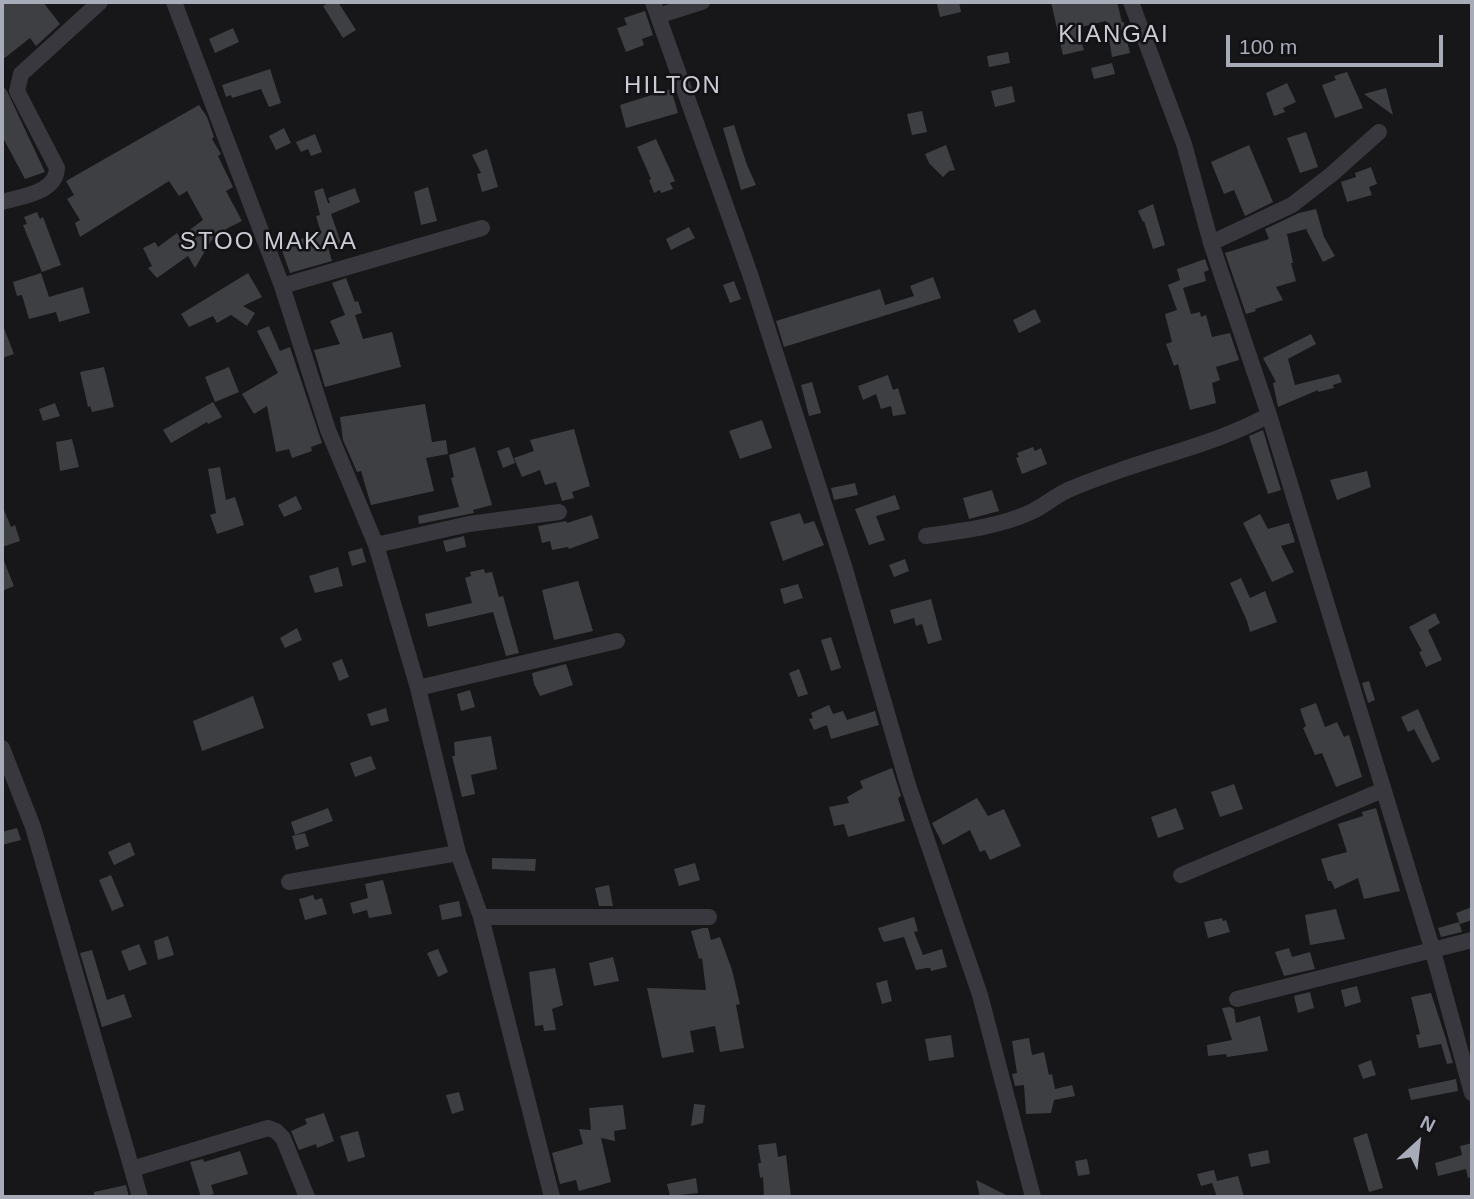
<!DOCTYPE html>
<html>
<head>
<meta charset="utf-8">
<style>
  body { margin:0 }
  #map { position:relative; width:1474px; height:1199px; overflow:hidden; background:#171719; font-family:Arial,sans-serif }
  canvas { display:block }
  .frame { position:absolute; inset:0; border:4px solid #a8acb9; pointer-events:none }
  .north { position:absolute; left:1383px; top:1108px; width:70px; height:70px; -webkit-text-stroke:5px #121214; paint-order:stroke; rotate:27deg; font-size:19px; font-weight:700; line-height:28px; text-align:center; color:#a8acb9 }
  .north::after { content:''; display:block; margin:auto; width:24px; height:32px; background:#a8acb9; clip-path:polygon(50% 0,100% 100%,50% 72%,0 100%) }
  .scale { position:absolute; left:1226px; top:35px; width:217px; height:32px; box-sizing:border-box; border:4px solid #a8acb9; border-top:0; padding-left:9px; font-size:21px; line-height:24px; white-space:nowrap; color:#a8acb9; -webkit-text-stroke:5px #121214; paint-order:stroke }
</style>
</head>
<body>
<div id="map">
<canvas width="1474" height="1199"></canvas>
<div class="frame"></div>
<div class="north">N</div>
<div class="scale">100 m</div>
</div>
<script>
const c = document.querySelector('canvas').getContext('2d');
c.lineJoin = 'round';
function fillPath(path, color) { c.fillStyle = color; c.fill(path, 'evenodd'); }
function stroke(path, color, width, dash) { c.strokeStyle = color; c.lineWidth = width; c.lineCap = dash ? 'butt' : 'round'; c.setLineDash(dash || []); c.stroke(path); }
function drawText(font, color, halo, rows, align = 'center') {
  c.font = font + ' Arial,sans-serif'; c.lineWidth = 5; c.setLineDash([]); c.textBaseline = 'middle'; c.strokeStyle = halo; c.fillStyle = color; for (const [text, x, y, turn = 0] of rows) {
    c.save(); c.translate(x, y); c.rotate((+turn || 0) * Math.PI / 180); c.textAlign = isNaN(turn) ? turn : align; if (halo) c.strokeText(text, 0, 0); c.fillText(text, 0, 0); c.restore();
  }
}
fillPath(new Path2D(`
  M2 2H43L60 24 36 46 30 38 2 60Z
  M330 2H338L356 30 343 38 323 6Z
  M949 2H959L961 12 940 17 937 4Z
  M1051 2H1117L1122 22H1124L1125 33 1130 53 1112 57 1106 21 1077 28 1084 50 1063 55Z
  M645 11 653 35 642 39 644 45 626 52 617 28 627 25 624 18Z
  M233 28 239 42 215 53 209 39Z
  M1008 52 1010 63 989 67 987 56Z
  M1112 63 1115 74 1094 79 1091 68Z
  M270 69 281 103 269 107 261 89 232 98 231 95 226 97 222 85Z
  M1347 72 1363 108 1335 118 1322 85 1336 80 1334 76Z
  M1287 83 1296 102 1283 108 1285 112 1274 116 1266 93Z
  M2 85 7 91 45 172 25 179 2 136Z
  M1012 86 1015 102 995 107 991 91Z
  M1386 88 1393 115 1364 94Z
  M671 89 678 113 626 128 620 105Z
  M199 105 207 117 214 137 212 139 221 154 218 156 233 187 226 191 242 221 226 229 228 231 211 241 195 268 188 256 157 278 148 268 152 266 143 248 155 242 158 247 177 233 180 237 203 220 187 191 179 196 169 181 80 237 75 223 80 220 67 199 74 195 66 181Z
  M922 111 927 132 912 135 907 114Z
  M734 125 747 165 756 185 741 190 723 128Z
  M284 128 291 143 276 150 269 136Z
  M1306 132 1318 167 1300 173 1287 138Z
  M315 134 322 152 311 156 308 149 301 152 296 142Z
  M656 139 675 181 670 183 673 189 661 193 660 190 654 193 649 180 651 179 637 147Z
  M946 145 955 170 949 171 943 177 929 163 925 154Z
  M1249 145 1273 202 1245 216 1234 190 1224 194 1211 162Z
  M487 149 498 187 482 192 477 174 481 173 472 155Z
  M1371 167 1377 184 1369 187 1372 195 1347 202 1341 182 1356 177 1355 173Z
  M428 187 437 221 421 225 414 192Z
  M323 188 328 203H330L328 198 355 188 360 202 331 214 341 243 328 247 332 261 290 273 280 245 321 233 316 216 320 215 314 191Z
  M1153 204 1165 245 1153 249 1144 221 1143 222 1138 211Z
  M1316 209 1324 237 1335 256 1323 262 1306 229 1287 234 1293 263H1291L1296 281 1276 287 1283 300 1255 309 1256 311 1246 314 1225 253 1269 239 1265 229 1299 213Z
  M37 212 40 219 43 217 61 265 42 272 23 225 27 224 24 217Z
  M689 227 695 238 671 250 666 239Z
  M1205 259 1209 270 1204 272 1206 281 1183 288 1191 314 1200 312 1201 317 1206 315 1212 337 1230 333 1239 360 1216 367 1220 380 1212 383 1216 403 1190 410 1178 364 1174 366 1166 344 1172 342 1165 314 1177 310 1168 285 1180 280 1177 269Z
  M41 273 49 297 83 287 90 313 59 322 56 312 29 319 22 295 17 296 13 282Z
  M248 273 262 297 243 306 255 313 247 326 231 315 217 323 213 316 189 327 181 314Z
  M933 277 941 298 784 347 776 321 880 289 885 305 914 296 910 286Z
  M346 278 355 302 358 301 362 313 355 315 363 339 392 332 401 367 325 387 314 350 340 344 330 321 345 315 332 283Z
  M734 281 741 299 730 303 723 285Z
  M1035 309 1041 322 1019 333 1013 320Z
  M2 323 14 354 2 358Z
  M269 326 280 351 290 347 322 443 311 447 312 451 292 458 289 449 276 452 267 406 254 414 242 394 278 373 257 331Z
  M1311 334 1316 344 1288 359 1295 385 1339 374 1342 382 1333 385 1334 388 1318 392V390L1278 407 1273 383 1276 382 1263 358Z
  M104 367 114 407 92 412 90 406 88 407 80 372Z
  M229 367 239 392 215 402 205 377Z
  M888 375 893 390 898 388 906 414 893 416 891 406 881 409 876 394 863 400 858 386Z
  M812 382 821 413 809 416 801 385Z
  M213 402 222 417 208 424 207 422 171 443 163 430Z
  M55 403 60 416 43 421 39 409Z
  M425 404 432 442 446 440 448 454 426 458 434 491 371 505 361 471 357 472 343 440 340 417Z
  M762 420 772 448 740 459 729 431Z
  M574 429 590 486 572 492 574 498 562 501 556 482 545 485 540 470 522 477 514 458 534 451 530 440Z
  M1263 430 1281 490 1268 494 1249 436Z
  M72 439 79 467 60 471 56 442Z
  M475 447 492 505 473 510 474 513 419 524 418 516 459 507 451 478 454 477 449 455Z
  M509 447 515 463 503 468 497 451Z
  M1033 447 1035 451 1041 448 1047 464 1022 474 1016 458 1019 457 1017 453Z
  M220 467 226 500 235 497 244 525 217 534 210 515 216 513 208 469Z
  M1367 471 1371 487 1337 500 1330 480Z
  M855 483 858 495 834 500 831 488Z
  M992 490 999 511 969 519 963 498Z
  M895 495 900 509 876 516 885 540 869 545 855 509Z
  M296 496 302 509 284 517 278 505Z
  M2 505 11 527 15 525 20 541 2 547Z
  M800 513 804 524 814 521 824 545 783 561 770 522Z
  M1260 514 1268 529 1289 523 1295 542 1281 546 1294 572 1272 582 1243 523Z
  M592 515 599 538 569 549 568 547 552 550 550 541 542 543 538 526 566 521 567 523Z
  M464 536 466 547 446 552 443 541Z
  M362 548 366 562 352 566 348 552Z
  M2 556 14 586 2 591Z
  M905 559 909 571 894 577 889 565Z
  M338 567 343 586 315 593 309 576Z
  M484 569 485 573 492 572 499 597 503 596 519 653 506 656 493 612 428 627 425 614 472 603 465 578 471 576 470 572Z
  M1241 578 1250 598 1265 591 1277 622 1250 632 1247 621 1230 583Z
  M578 581 593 631 554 640 542 590Z
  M798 584 803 598 784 604 780 589Z
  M931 599 942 640 928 644 922 624 916 626 914 618 894 624 890 610Z
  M1435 613 1440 623 1428 630 1442 660 1426 667 1419 652 1422 651 1409 627Z
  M297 628 302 640 285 648 280 638Z
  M831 637 841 668 831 671 821 640Z
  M342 659 349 677 339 681 332 663Z
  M566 664 573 685 540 696 534 684 532 673Z
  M799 669 808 694 798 697 789 673Z
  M1369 681 1375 700 1368 703 1362 683Z
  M470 690 475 707 461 711 457 694Z
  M253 696 264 728 202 751 193 721Z
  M1316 703 1325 727 1337 722 1344 737 1349 735 1362 777 1336 787 1322 753 1315 755 1303 728 1306 726 1300 709Z
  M829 705 833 714 843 711 847 720 875 711 879 725 831 739 827 725 814 730 809 719 813 718 811 713Z
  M386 708 389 721 371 726 367 714Z
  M1418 709 1440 759 1432 763 1414 729 1408 732 1401 717Z
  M491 736 497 769 471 775 475 794 462 797 452 756H455L454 742Z
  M371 756 376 769 355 777 350 763Z
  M892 768 901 796 898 798 905 821 848 837 844 824 834 826 829 807 849 803 847 797 863 788 860 781Z
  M1234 784 1243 809 1220 817 1211 792Z
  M977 798 988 816 1004 809 1021 846 990 860 985 850 980 852 970 830 943 845 932 823Z
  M328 808 333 821 295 835 291 822Z
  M1176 808 1184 829 1158 838 1151 817Z
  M1376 808 1400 891 1364 899 1358 878 1335 889 1331 881H1328L1321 859 1347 852 1338 824 1363 816 1362 812Z
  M17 828 21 840 2 845V832Z
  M305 833 309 846 296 850 292 836Z
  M130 842 135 855 114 865 108 852Z
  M492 858 536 859 535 871 492 869Z
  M695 863 700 880 679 886 674 869Z
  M111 875 124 906 112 911 99 880Z
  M383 880 392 914 369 918 367 910 353 914 350 903 368 898 365 884Z
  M609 885 613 906H599L595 888Z
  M313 895 315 900 322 898 327 914 305 920 299 899Z
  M459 901 462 916 442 920 439 905Z
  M1472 907V920L1460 924 1456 913Z
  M1336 909 1345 939 1310 945 1305 915Z
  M914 917 918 931 914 932 923 955 942 949 947 967 931 971 930 968H927L916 970 904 937 884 942 882 939 878 928Z
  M1222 918 1223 921 1226 920 1230 932 1208 938 1204 922Z
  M1459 922 1462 932 1441 937 1438 928Z
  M703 928H708L711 940 720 937 732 970 740 1004 736 1005 744 1048 720 1052 715 1026 690 1031 694 1052 662 1058 647 988 706 990 702 958 699 959 691 931Z
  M168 936 174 955 158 960 154 941Z
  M139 944 147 964 129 971 121 951Z
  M1289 948 1292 957 1310 952 1315 969 1284 976 1275 952Z
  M438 949 448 972 438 977 427 953Z
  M92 950 107 1000 124 994 132 1017 102 1027 80 953Z
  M613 957 619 981 594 986 589 963Z
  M555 968 563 1005 552 1009 556 1030 544 1031 543 1025 535 1026 529 972Z
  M887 980 892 1001 882 1004 876 983Z
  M1357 986 1361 1002 1345 1007 1341 990Z
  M1310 992 1314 1008 1298 1013 1294 996Z
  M1431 993 1445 1036 1453 1063 1447 1064 1441 1044 1419 1048 1416 1035 1420 1034 1411 997Z
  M1230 1007 1234 1009 1236 1023 1260 1016 1268 1051 1227 1057 1226 1054 1208 1056 1207 1045 1232 1040 1222 1008Z
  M951 1035 954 1057 929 1061 925 1039Z
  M1029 1038 1032 1055 1044 1052 1049 1075 1052 1074 1055 1089 1072 1085 1075 1096 1054 1100 1051 1113 1026 1114 1024 1085 1015 1086 1012 1074 1017 1073 1012 1041Z
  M1371 1060 1376 1075 1363 1079 1358 1065Z
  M1456 1079 1458 1091 1411 1100 1408 1089Z
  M459 1092 464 1110 452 1114 446 1095Z
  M694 1104 705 1105 703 1123 691 1126Z
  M623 1105 626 1129 614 1131 615 1141 601 1138 611 1182 579 1191 576 1180 560 1184 552 1153 583 1144 579 1129 591 1130 589 1108Z
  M324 1113 334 1141 317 1148 316 1144 299 1150 291 1131 307 1124 305 1119Z
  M358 1131 365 1157 348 1162 340 1136Z
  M1367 1133 1383 1188 1369 1192 1353 1138Z
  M776 1143 778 1157 786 1155 791 1197H764L763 1177 760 1178 758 1163H761L758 1145Z
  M1472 1143V1177L1468 1178 1466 1169 1438 1176 1435 1163 1462 1155 1460 1146Z
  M1268 1150 1270 1163 1251 1167 1248 1154Z
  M240 1151 248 1174 211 1185 214 1194 201 1197 190 1162 203 1159 204 1162Z
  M1087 1159 1090 1174 1078 1176 1075 1161Z
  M1214 1170 1217 1181 1238 1176 1244 1197H1217L1212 1183 1201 1186 1197 1174Z
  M696 1178 698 1193 670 1196 667 1184Z
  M976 1180 1010 1197H980Z
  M126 1185 129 1197H94V1192Z`), '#3e3f43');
stroke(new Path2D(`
  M174 2 282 286 328 430 376 545 418 688 458 853 481 917 552 1197
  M653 2 750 274 844 566 908 785 980 995 1033 1197
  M1131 2 1184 144 1211 243 1269 415 1432 948 1472 1093
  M658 16 702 2
  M2 202C22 196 56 193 57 168L17 91 21 74 100 2
  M1211 243 1292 205 1332 174 1379 132
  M282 286 482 228
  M926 536C961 531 998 527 1031 512 1044 506 1055 496 1068 490 1084 483 1101 477 1118 471 1169 453 1222 441 1269 415
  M376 545 469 524 559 512
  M418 688 617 641
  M2 748 33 827 140 1197
  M1181 875 1383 790
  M289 882 458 853
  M481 917H709
  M1237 999 1472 940
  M132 1169 268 1128 276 1131 283 1138 307 1197`), '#38383e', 16);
c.letterSpacing = '2px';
drawText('24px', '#cacbd5', '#121214', [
  ["KIANGAI",1114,35],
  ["HILTON",673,86],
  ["STOO MAKAA",269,242]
]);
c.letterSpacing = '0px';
</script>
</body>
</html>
